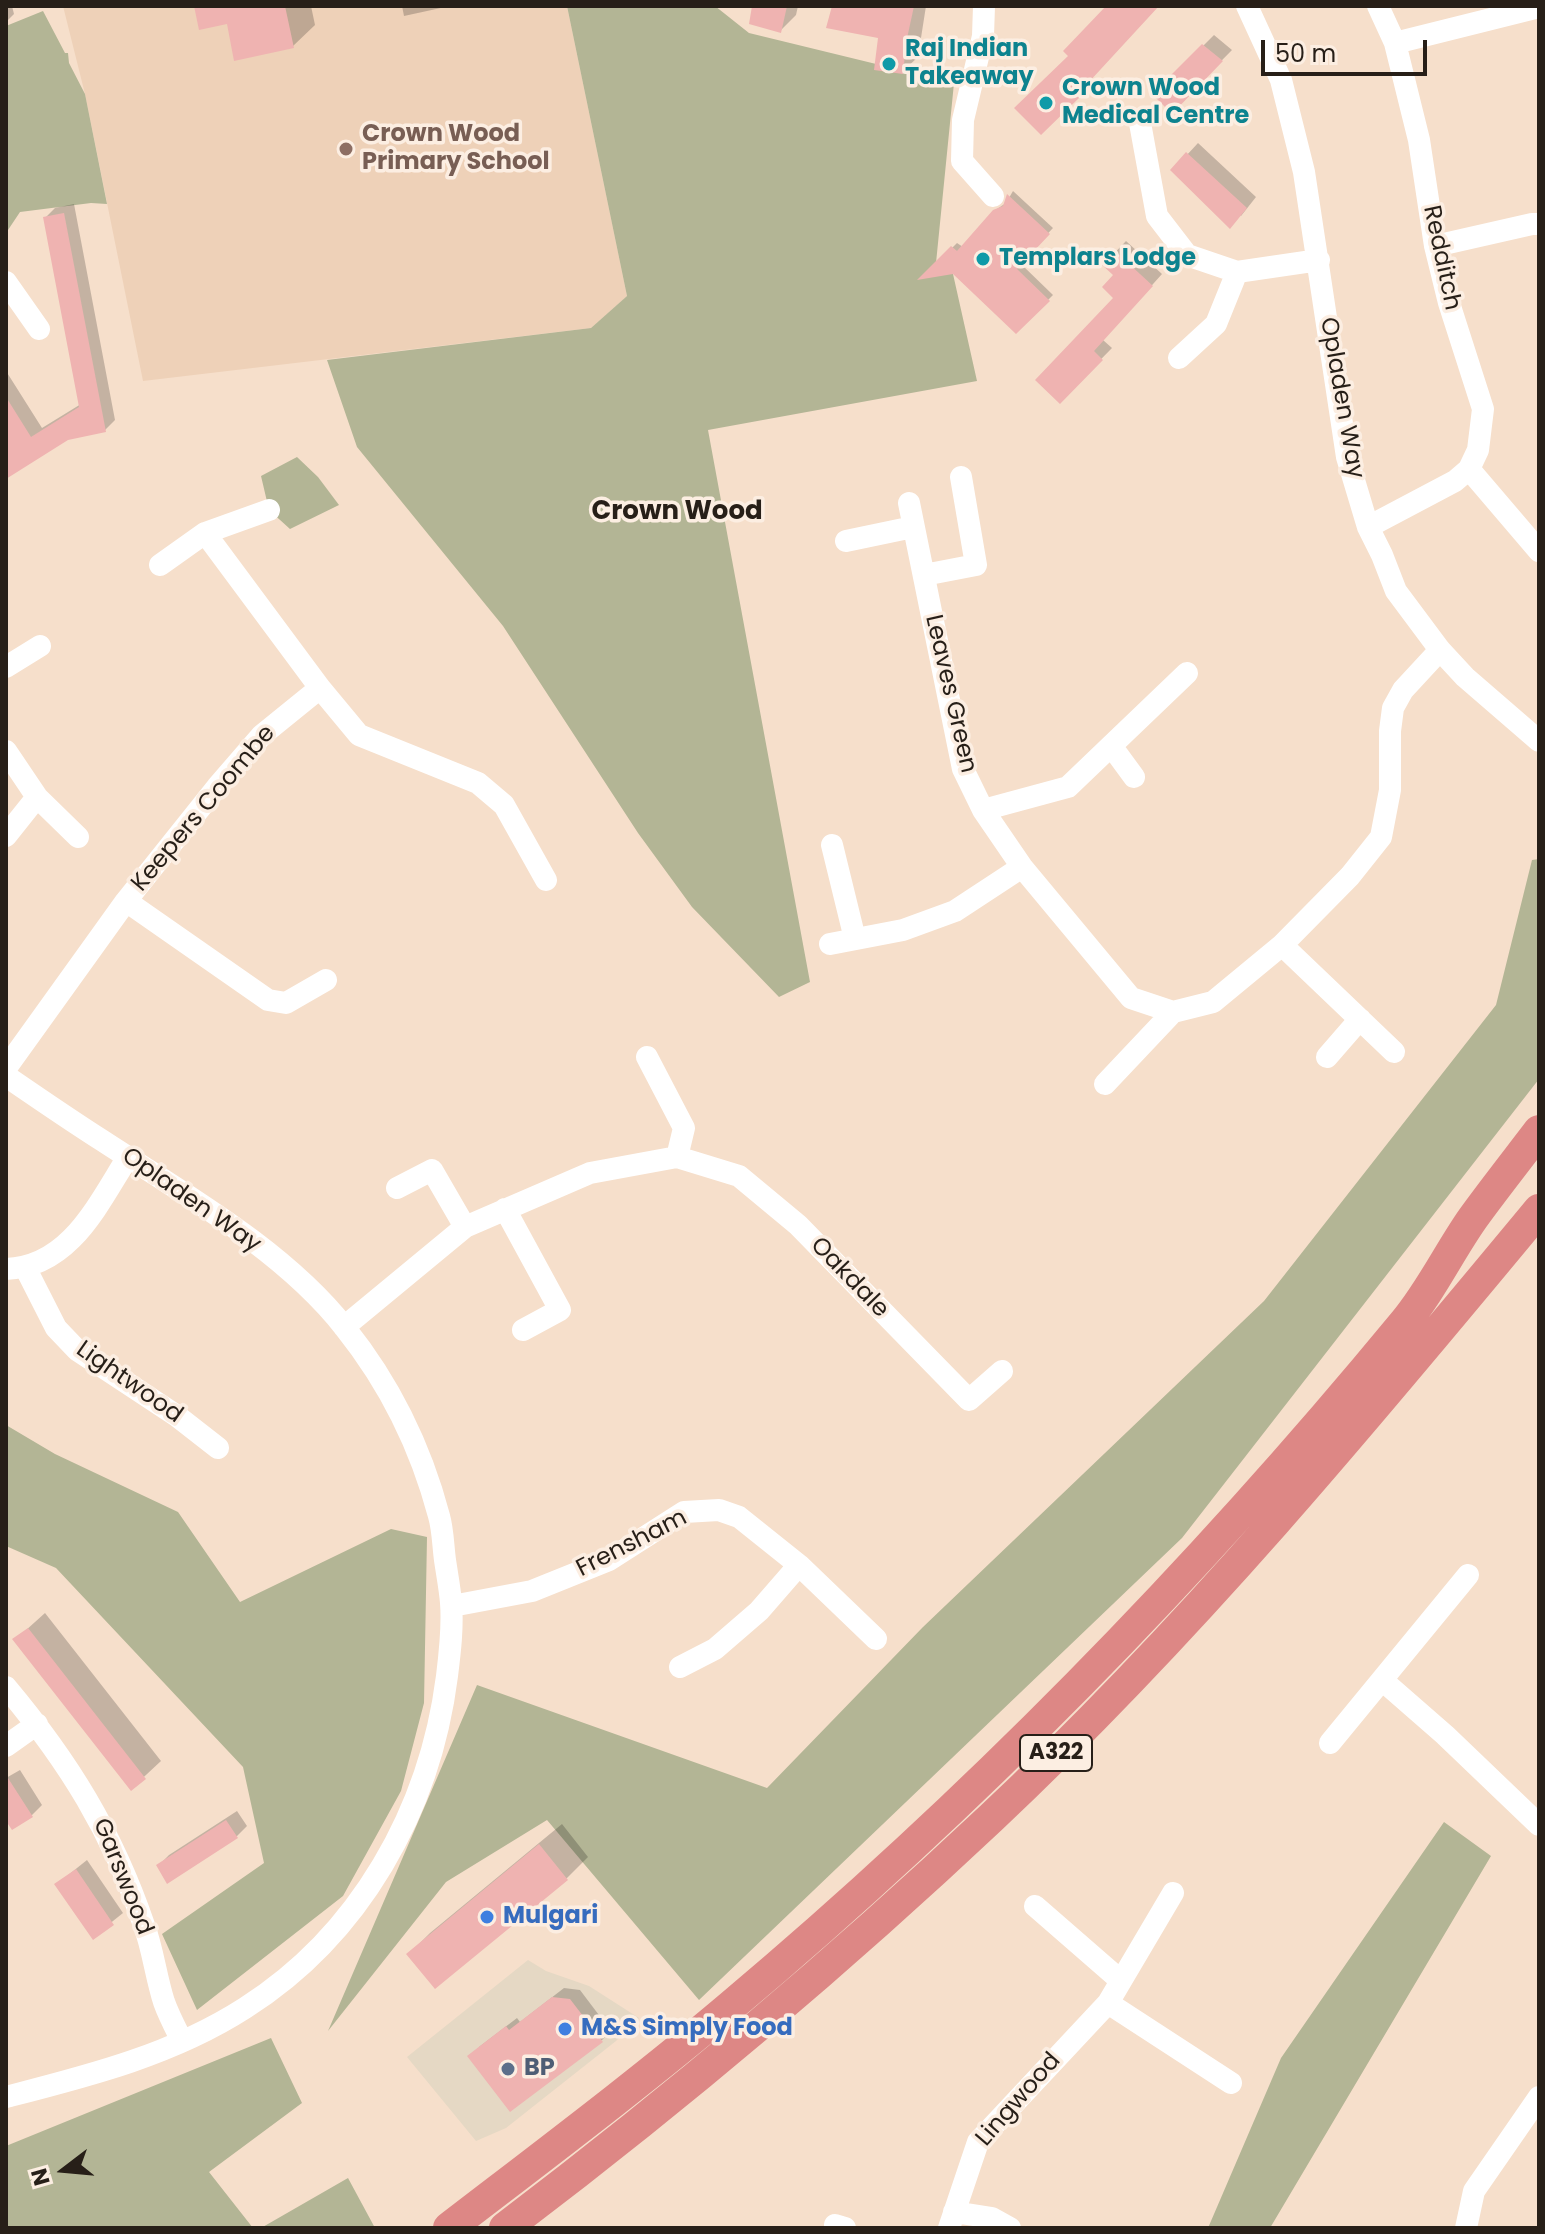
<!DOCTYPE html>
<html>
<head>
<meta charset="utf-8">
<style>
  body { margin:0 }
  #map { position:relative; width:1545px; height:2234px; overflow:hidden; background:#f6dfcb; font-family:Poppins,sans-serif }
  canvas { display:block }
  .frame { position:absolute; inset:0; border:8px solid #271f18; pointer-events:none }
  .north { position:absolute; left:24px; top:2130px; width:80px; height:80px; -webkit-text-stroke:6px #fceee2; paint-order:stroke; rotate:254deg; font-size:22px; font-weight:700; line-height:32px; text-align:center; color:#271f18 }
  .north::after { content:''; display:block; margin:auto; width:28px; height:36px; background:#271f18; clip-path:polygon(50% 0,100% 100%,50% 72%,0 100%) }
  .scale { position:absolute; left:1261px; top:40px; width:166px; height:36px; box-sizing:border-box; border:4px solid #271f18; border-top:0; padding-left:10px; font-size:24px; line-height:28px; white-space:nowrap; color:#271f18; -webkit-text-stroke:6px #fceee2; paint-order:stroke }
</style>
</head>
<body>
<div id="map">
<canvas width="1545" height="2234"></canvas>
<div class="frame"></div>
<div class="north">N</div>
<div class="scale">50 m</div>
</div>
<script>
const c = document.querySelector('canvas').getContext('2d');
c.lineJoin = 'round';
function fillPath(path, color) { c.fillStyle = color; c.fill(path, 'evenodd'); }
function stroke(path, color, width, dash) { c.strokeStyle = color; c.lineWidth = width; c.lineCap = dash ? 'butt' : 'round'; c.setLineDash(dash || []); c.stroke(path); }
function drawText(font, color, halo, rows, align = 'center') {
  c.font = font + ' Poppins,sans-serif'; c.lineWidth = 7; c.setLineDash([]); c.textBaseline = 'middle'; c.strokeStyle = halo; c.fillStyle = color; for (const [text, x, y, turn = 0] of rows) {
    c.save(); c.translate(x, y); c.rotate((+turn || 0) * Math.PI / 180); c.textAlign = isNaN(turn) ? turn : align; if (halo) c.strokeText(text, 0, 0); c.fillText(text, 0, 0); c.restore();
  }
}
fillPath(new Path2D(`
  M528 1960 546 1971 589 1986 639 2018 616 2041 506 2128 476 2141 407 2057Z`), '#e5d8c4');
fillPath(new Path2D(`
  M63 6H567L627 296 591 328 143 381 85 94Z`), '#eed1b8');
fillPath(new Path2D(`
  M567 6H715L749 33 954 83 936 263 953 274 977 381 708 430 810 982 779 997 692 907 638 833 503 626 357 447 327 360 591 328 627 296Z
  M43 11 65 53H68L69 63 85 94 107 204 91 203 20 212 6 233V26Z
  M297 457 318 477 339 505 290 529 269 510 261 476Z
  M1539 859V1079L1182 1538 699 2000 547 1820 446 1882 328 2031 477 1685 767 1788 923 1627 1264 1301 1496 1005 1532 860Z
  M6 1425 55 1454 178 1512 240 1602 391 1529 427 1537 424 1703 401 1791 343 1896 197 2010 162 1934 264 1863 243 1767 56 1568 6 1546Z
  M1444 1822 1491 1856 1270 2228H1208L1281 2058Z
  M271 2038 302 2103 209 2172 253 2228H6V2146Z
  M348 2178 375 2228H261Z`), '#b3b595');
fillPath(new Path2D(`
  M6 6H12L14 14 6 22Z
  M196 6H311L315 25 293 46 228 22Z
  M402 6H450L404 16Z
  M754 6H798L796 15 781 30Z
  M834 6H926L918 57 902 72 880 36Z
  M1214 35 1232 50 1172 111 1155 94Z
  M1198 143 1256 197 1241 216 1173 170Z
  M1013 191 1053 228 1020 263 1053 295 1016 332 954 272 923 277 957 243 963 247 994 211 1006 203Z
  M74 204 115 420 105 430 67 438 6 477V371L42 428 81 404 45 218 55 208Z
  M1126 241 1162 274 1103 340 1112 348 1060 401 1116 298V275L1104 264Z
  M45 1613 161 1761 132 1788 15 1640Z
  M20 1770 42 1805 32 1815 6 1817V1778Z
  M237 1811 247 1826 237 1836 168 1881 158 1866 169 1855Z
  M562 1824 588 1857 567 1878 435 1986 409 1954 430 1933Z
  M87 1860 123 1913 93 1937 57 1884Z
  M564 1988 580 1990 611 2031 602 2040 479 2047 517 2018 520 2022Z`), '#0003');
fillPath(new Path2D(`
  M194 6H285L294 48 234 61 227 24 199 30Z
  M752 6H787L781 33 749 24Z
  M832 6H914L906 43 903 74 874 70 878 38 826 28Z
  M1106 6H1159L1077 95 1079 98 1041 135 1014 108 1068 56 1063 51Z
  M1202 44 1223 61 1172 114 1152 94Z
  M1186 152 1247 208 1230 229 1170 170Z
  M1007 194 1050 234 1017 269 1050 301 1016 334 953 274 917 280 951 246 957 251 993 210 1003 206Z
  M64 213 106 432 68 440 6 479V397L31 437 79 407 43 217Z
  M1114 250 1153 286 1094 351 1103 360 1060 404 1035 380 1113 298 1102 287 1113 275 1101 264Z
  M28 1628 146 1779 131 1791 12 1639Z
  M6 1775 33 1817 12 1830 6 1821Z
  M226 1820 238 1838 167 1884 156 1865Z
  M539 1844 568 1880 435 1989 406 1954Z
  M76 1869 114 1925 93 1940 54 1884Z
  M552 1997 570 1999 603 2042 510 2112 467 2056 506 2026 509 2030Z`), '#efb3b1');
stroke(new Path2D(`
  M984 6 983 36 963 120 962 161 993 196
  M1247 6 1281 80 1304 172 1347 457 1368 527 1382 555 1396 591 1440 650 1465 677 1539 741
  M1378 6 1395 43
  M1140 123 1157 216 1187 255 1237 272 1319 260
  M1435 246 1532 224H1539
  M6 282 39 329
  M1179 358 1216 324 1237 272
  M1469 469 1539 551
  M909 503 963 769 983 810 1022 867 1131 998 1173 1012 1213 1002 1282 945 1350 876 1381 837 1390 790V731L1393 708 1403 690 1440 650
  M1368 527 1455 481 1469 469 1478 450 1483 409 1449 303 1435 246 1419 140 1395 43 1539 7
  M205 533 320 688 359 735 478 783 504 805 546 880
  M846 541 913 527
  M160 565 205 533 269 510
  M924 575 976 565 961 477
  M6 667 40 646
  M1112 747 1134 777
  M6 751 37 797 78 837
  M983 810 1068 787 1187 673
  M6 836 37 797
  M832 845 855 939
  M126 901 268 1000 286 1003 326 980
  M830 944 903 930 955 911 1022 867
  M1282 945 1394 1052
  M647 1057 684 1128 677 1157
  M1327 1057 1360 1019
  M6 1068 126 901 217 787 262 735 320 688
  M6 1076C38 1098 70 1120 103 1141 184 1194 285 1251 345 1328 389 1383 421 1448 439 1516 443 1530 443 1545 445 1560 447 1574 450 1589 451 1603 453 1627 450 1652 447 1676 430 1810 360 1935 245 2008 172 2055 88 2076 6 2097
  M1105 1084 1173 1012
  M397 1188 432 1170 465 1227
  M505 1209 560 1310 523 1330
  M6 1269C70 1267 98 1204 128 1157
  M26 1269 56 1328 77 1350 177 1416 218 1448
  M344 1327 465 1227 590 1173 677 1157 739 1176 798 1225 969 1400 1002 1371
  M452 1606 532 1591 609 1560 684 1512 719 1510 739 1517 799 1565 876 1639
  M680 1667 715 1649 759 1611 799 1565
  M1382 1680 1445 1735 1539 1825
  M6 1687C69 1762 112 1832 144 1925 153 1950 156 1977 164 2002 169 2016 176 2029 182 2041
  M1330 1743 1468 1575
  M6 1746 37 1724
  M1035 1906 1120 1980
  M1108 2003 1231 2083
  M954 2212 992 2218 1010 2228
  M835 2225 845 2228
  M949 2228 978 2142 1108 2003 1173 1893
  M1466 2228 1474 2191 1539 2097`), '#fff', 22);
stroke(new Path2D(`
  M449 2228C544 2155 640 2083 731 2006 976 1800 1201 1569 1404 1323 1431 1291 1449 1252 1473 1218 1494 1189 1517 1160 1539 1131
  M505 2228C674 2100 837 1963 991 1818 1190 1631 1365 1420 1539 1210`), '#dd8785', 32);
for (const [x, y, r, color] of [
  [889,64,8,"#0f9aa8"],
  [1046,103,8,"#0f9aa8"],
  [346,149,8,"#8d6e63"],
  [983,259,8,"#0f9aa8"],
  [487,1917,8,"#3f7fe0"],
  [565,2029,8,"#3f7fe0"],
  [508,2069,8,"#5c6f8a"]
]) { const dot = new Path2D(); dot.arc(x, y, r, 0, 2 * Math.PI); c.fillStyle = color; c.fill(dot); stroke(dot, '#fceee2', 3); }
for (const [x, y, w] of [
  [1056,1753,72]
]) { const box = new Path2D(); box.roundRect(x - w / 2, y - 18, w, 36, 6); c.fillStyle = '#fceee2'; c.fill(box); stroke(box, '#271f18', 2); }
drawText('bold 22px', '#271f18', null, [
  ["A322",1056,1753]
]);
drawText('bold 24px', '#0d838f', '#fceee2', [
  ["Raj Indian",905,50],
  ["Takeaway",905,78],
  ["Crown Wood",1062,89],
  ["Medical Centre",1062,117],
  ["Templars Lodge",999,259]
], 'left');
drawText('bold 24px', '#785e54', '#fceee2', [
  ["Crown Wood",362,135],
  ["Primary School",362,163]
], 'left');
drawText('24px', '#271f18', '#fceee2', [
  ["Redditch",1441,258,78],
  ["Opladen Way",1341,398,80],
  ["Leaves Green",950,694,77],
  ["Keepers Coombe",204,809,-50],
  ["Opladen Way",191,1201,35],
  ["Oakdale",849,1278,46],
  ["Lightwood",129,1383,35],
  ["Frensham",632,1544,-27],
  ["Garswood",122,1877,68],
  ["Lingwood",1019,2100,-49]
]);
drawText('bold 24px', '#366cbe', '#fceee2', [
  ["Mulgari",503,1917],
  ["M&S Simply Food",581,2029]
], 'left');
drawText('bold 24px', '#4e5e75', '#fceee2', [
  ["BP",524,2069]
], 'left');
drawText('bold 26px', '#271f18', '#fceee2', [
  ["Crown Wood",677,512]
]);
</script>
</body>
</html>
